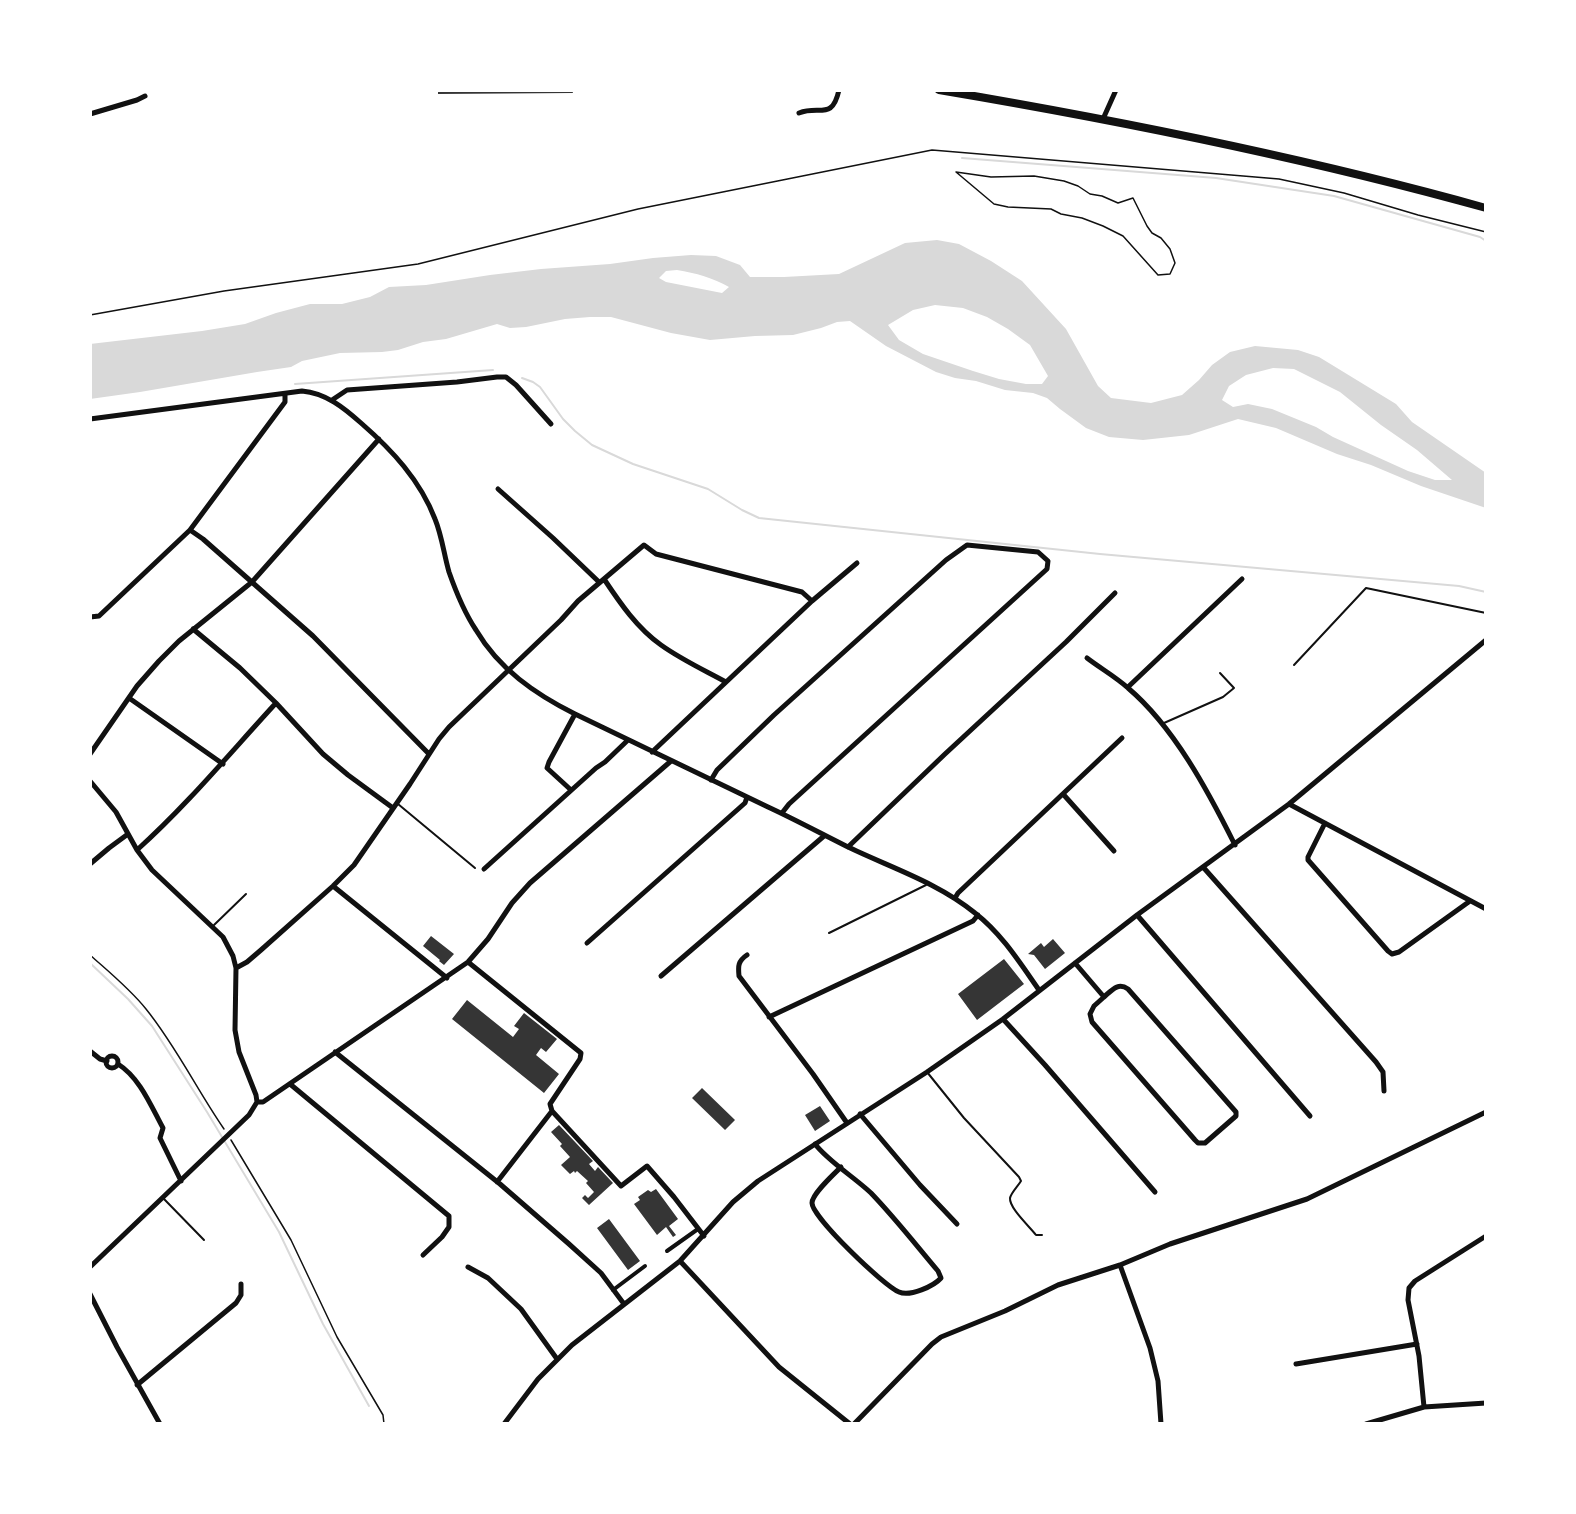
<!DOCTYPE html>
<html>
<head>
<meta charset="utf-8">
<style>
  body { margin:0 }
  #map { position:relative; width:1576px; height:1514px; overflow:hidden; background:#fff; font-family:"Fira Sans",sans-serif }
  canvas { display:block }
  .frame { position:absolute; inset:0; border:92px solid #fff; pointer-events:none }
</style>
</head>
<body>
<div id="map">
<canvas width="1576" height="1514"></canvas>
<div class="frame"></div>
</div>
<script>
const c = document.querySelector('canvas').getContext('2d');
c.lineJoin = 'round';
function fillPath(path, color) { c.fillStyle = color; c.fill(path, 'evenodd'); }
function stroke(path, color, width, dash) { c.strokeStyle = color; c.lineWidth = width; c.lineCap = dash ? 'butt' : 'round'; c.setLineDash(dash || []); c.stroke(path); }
fillPath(new Path2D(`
  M937 240 959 244 991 261 1022 281 1066 329 1098 386 1111 398 1151 403 1182 395 1199 380 1212 365 1230 352 1255 346 1298 350 1319 357 1396 404 1412 422 1486 473V508L1421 486 1371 465 1337 454 1276 428 1238 419 1189 435 1143 440 1109 437 1086 428 1060 409 1047 398 1033 393 1005 390 976 381 955 378 936 372 886 346 850 321 837 322 821 328 793 335 755 336 710 340 671 333 611 317H590L565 319 526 327 510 328 497 324 446 339 423 342 398 350 382 352 340 353 302 361 291 367 257 372 140 392 90 399V344L202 331 245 324 276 313 310 304H342L370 297 389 287 426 285 490 275 541 269 610 264 653 258 691 255 716 256 740 265 750 277H784L839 274 905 243ZM677 270C696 273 713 278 729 287L722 293 666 282 659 278 666 271ZM935 305 963 308 987 317 1008 329 1030 345 1048 376 1042 384H1026L999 379 973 371 923 354 899 340 888 325 913 310ZM1273 368 1294 369 1340 392 1381 425 1417 450 1452 480H1435L1408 471 1333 437 1316 427 1272 409 1248 404 1233 407 1222 400 1229 386 1246 375Z`), '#d9d9d9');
stroke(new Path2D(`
  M962 158 1216 178 1334 196 1480 237 1486 241
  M522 378 533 382 540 387 563 419 575 431 592 445 633 464 708 489 742 510 759 518 1100 554 1459 586 1486 592
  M295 384 493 370
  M90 963 128 999 152 1026 207 1112 279 1232 323 1324 369 1406`), '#d9d9d9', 2);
fillPath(new Path2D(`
  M438 90H572L573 93 438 94Z
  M431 936 454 954 444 965 439 961 440 960 423 946Z
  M1053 939 1065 953 1045 969 1034 955 1028 954 1041 943 1044 947Z
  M1004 959 1024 984 977 1020 958 994Z
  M467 1000 513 1037 519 1029 514 1026 524 1013 557 1039 546 1052 541 1048 536 1055 559 1074 544 1093 452 1019Z
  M702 1088 735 1120 725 1130 692 1098Z
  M820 1106 830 1121 815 1131 805 1115Z
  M559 1125 593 1161 589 1164 595 1171 598 1167 613 1183 589 1205 582 1198 585 1195 588 1198 594 1192 586 1183 588 1181 577 1171 575 1173 574 1171 570 1174 561 1165 570 1157 560 1146 562 1144 551 1132Z
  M656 1189 678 1219 669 1226 676 1235 673 1237 666 1227 657 1235 634 1204 640 1200 638 1197 648 1190 651 1192Z
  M609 1219 640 1261 628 1270 597 1228Z`), '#353535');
stroke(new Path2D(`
  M956 172 991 177 1034 176 1064 181 1078 186 1090 194 1102 196 1118 203 1133 198 1147 226 1152 233 1161 238 1170 249 1175 263 1170 274 1158 275 1123 236 1103 226 1082 218 1061 214 1051 209 1008 207 994 204Z
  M90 315 224 291 418 264 638 209 932 150 1279 179 1344 193 1418 215 1486 232
  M90 955C109 972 130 989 146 1009 176 1046 197 1090 224 1129
  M231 1140 291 1240 337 1337 383 1415 384 1424`), '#111', 1.5);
stroke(new Path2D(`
  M1294 665 1366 588 1486 613
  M1164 723 1223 697 1234 688 1220 673
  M398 804 475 868
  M214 925 246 894
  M829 933 926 885
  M927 1072 964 1118 1019 1177 1021 1181C1018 1186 1011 1193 1010 1198 1009 1208 1030 1227 1036 1235H1042
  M164 1199 204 1240`), '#111', 2);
stroke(new Path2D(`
  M667 1251 698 1229
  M613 1290 645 1266`), '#111', 4);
stroke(new Path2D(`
  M799 113C820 105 832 121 839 90
  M90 114 137 100 145 96
  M1103 119 1116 90
  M332 400 347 390 457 382 497 377H506L516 385 551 424
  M90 419 302 391C326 393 344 408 361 423 392 450 420 480 435 519 442 536 444 555 449 572 456 592 464 612 476 630 499 669 535 694 575 714 639 745 704 776 768 807 794 819 820 833 846 846 889 867 937 882 975 913 1002 934 1020 963 1039 990
  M498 489 553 538 599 582
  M190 530 203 539 313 636 429 754
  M604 579C620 603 637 628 661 645 682 660 704 670 726 682
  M90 617 99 616 190 530 285 402V394
  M193 629 240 668 276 703 323 754 348 775 393 808
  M1087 658C1100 668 1116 677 1128 688 1174 727 1208 791 1235 845
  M1128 687 1242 579
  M129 698 223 764
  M652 752 812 601
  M90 754 137 686 159 661 179 641 252 582 379 439
  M711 780 717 770 774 715 946 560 967 545 1038 552 1048 561 1047 569 789 804 782 813
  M90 781 116 812 137 850 152 870 223 937 233 956 236 968 235 1030 239 1052 256 1095 257 1102 249 1115 90 1267
  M571 790 547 768 549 762 575 714
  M1063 794 1114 851
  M1289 804 1486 909
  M1325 823 1308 857V860L1388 951 1392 954 1399 952 1470 901
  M848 847 945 754 1066 642 1115 593
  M137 850C187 805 230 753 276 703
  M90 864 109 848 128 834
  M1203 867 1376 1062 1383 1072 1384 1091
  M484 869 596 768 605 762 628 740
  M333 886 447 978
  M955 898 958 893 1122 738
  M1137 915 1310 1116
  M587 943 745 803 747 797
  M747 955C738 961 738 966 739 976L813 1074 847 1123
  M468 962 581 1053 580 1059 550 1104 552 1111
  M1075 963 1104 997 1094 1006 1090 1014 1092 1022 1195 1140 1198 1143H1205L1236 1116V1112L1128 989C1118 982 1112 990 1104 997
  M236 968 247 962 261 950 333 886 354 865 410 784 439 739 449 727 561 620 578 601 644 545 656 554 802 592 812 601 857 563
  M661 976 824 836
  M769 1017 973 921 978 915
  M1003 1019 1045 1065 1155 1192
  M90 1051 100 1059 107 1061
  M335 1052 500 1184 569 1244 601 1273 624 1304
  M106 1062a6 6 0 1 1 12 0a6 6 0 1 1-12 0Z
  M118 1064C140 1078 151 1106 163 1128L160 1138 181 1181
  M290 1084 449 1216V1227L442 1237 423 1255
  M257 1102H263L468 962 488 939 512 903 530 883 671 761
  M552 1111 621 1186 647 1166 674 1197 704 1236
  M860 1114 920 1185 957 1224
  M815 1144C828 1161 854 1177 871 1193 895 1218 916 1245 938 1271L941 1278C934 1286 910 1297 899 1292 884 1286 812 1217 812 1203 812 1194 834 1174 841 1167
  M497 1182 552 1111
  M680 1261 779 1367 850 1424
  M1120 1265 1150 1348 1158 1381 1161 1424
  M468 1267 488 1278 521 1309 557 1359
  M90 1294 117 1347 160 1424
  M1296 1364 1417 1344
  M137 1385 236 1303 241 1295V1284
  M1424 1407 1486 1403
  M504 1424 538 1379 572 1345 680 1261 733 1202 758 1181 927 1072 1003 1019 1137 915 1289 804 1486 640
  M854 1424 932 1344 941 1337 1005 1311 1058 1285 1120 1265 1170 1244 1307 1199 1486 1112
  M1366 1424 1424 1407 1419 1356 1408 1300 1409 1288 1415 1281 1486 1236`), '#111', 5);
stroke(new Path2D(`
  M939 90C1123 121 1307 158 1486 208`), '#111', 8);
</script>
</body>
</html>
